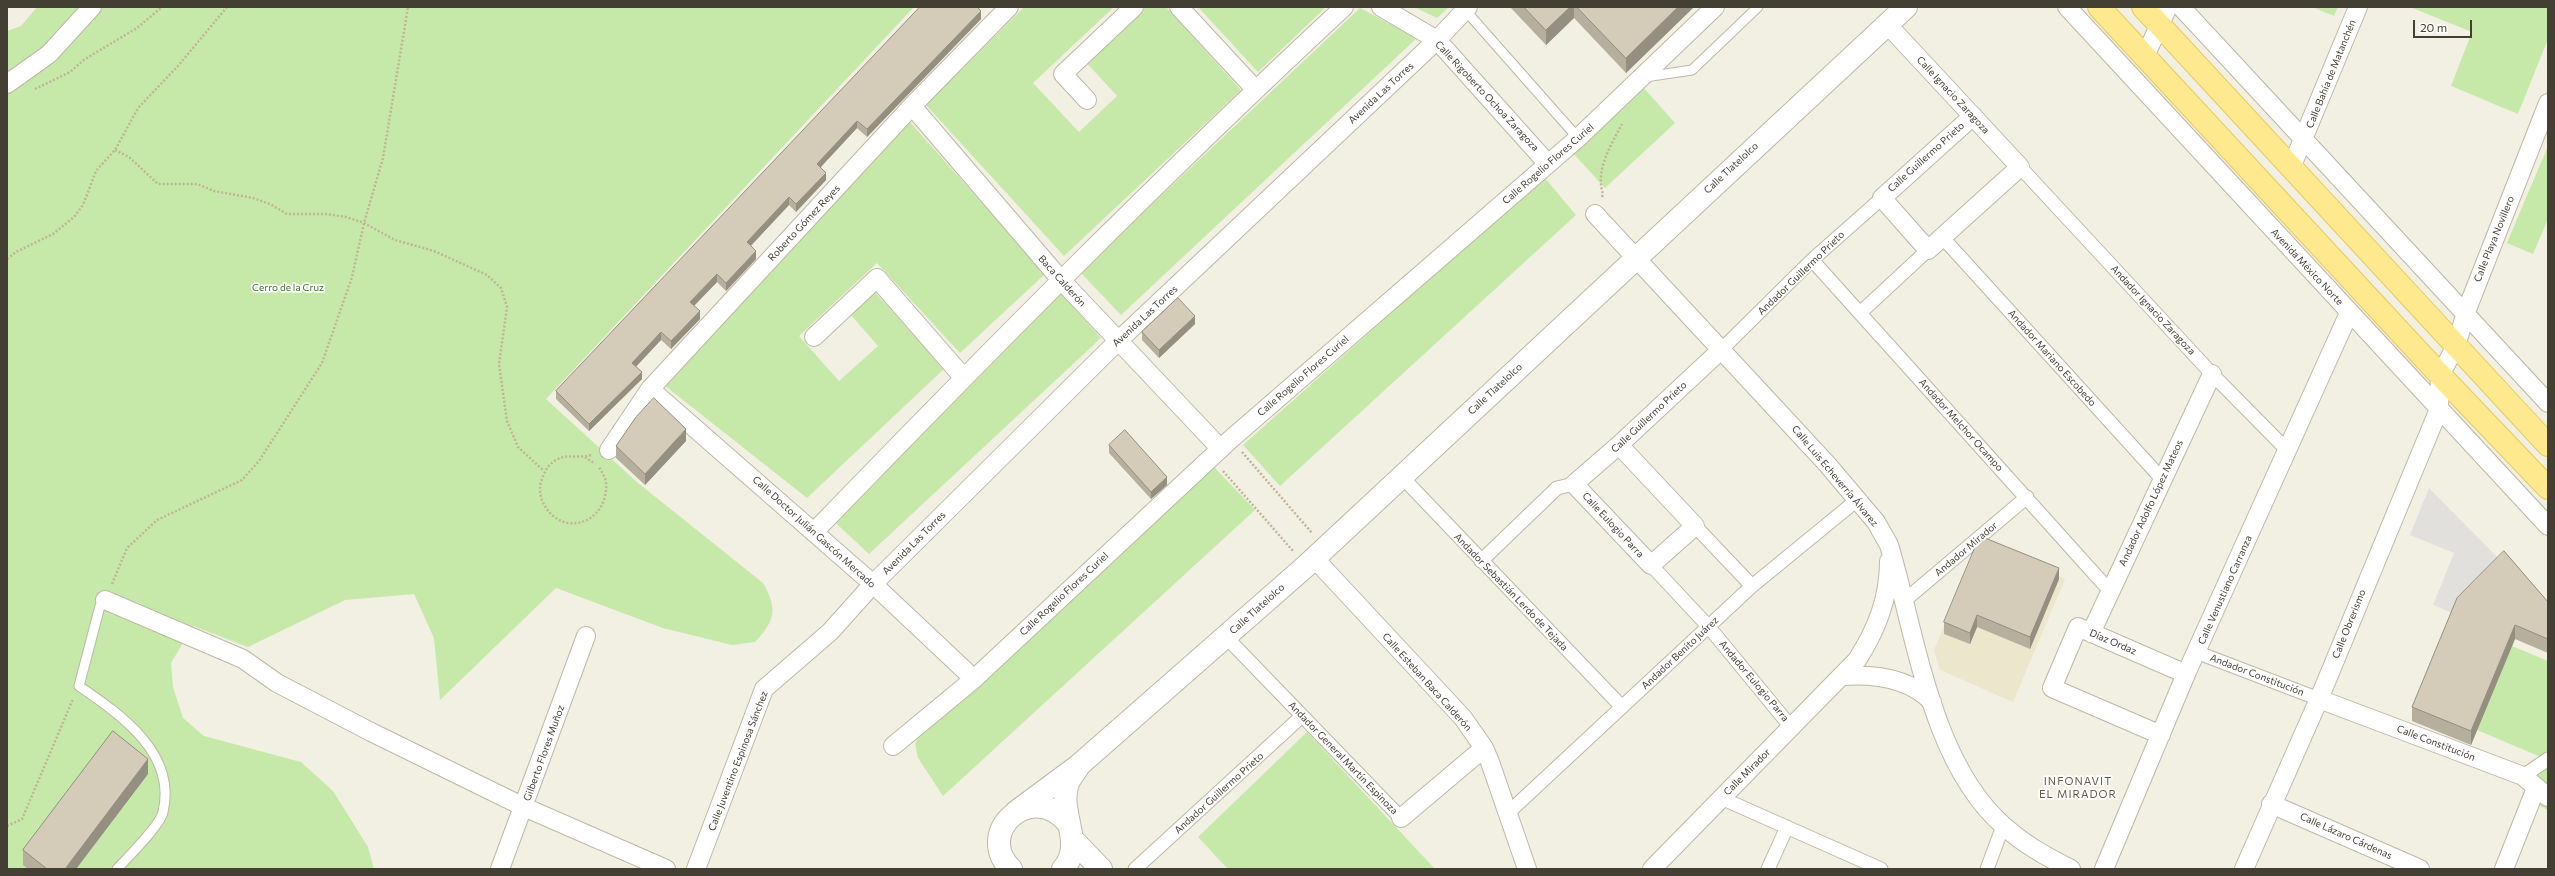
<!DOCTYPE html>
<html>
<head>
<meta charset="utf-8">
<style>
  body { margin:0 }
  #map { position:relative; width:2555px; height:876px; overflow:hidden; background:#f2efe3; font-family:Commissioner,sans-serif }
  canvas { display:block }
  .frame { position:absolute; inset:0; border:8px solid #443f33; pointer-events:none }
  .scale { position:absolute; left:2413px; top:20px; width:59px; height:18px; box-sizing:border-box; border:2px solid #443f33; border-top:0; padding-left:5px; font-size:12px; line-height:14px; white-space:nowrap; color:#443f33; -webkit-text-stroke:3px #fff; paint-order:stroke }
</style>
</head>
<body>
<div id="map">
<canvas width="2555" height="876"></canvas>
<div class="frame"></div>
<div class="scale">20 m</div>
</div>
<script>
const c = document.querySelector('canvas').getContext('2d');
c.lineJoin = 'round';
function fillPath(path, color) { c.fillStyle = color; c.fill(path, 'evenodd'); }
function stroke(path, color, width, dash) { c.strokeStyle = color; c.lineWidth = width; c.lineCap = dash ? 'butt' : 'round'; c.setLineDash(dash || []); c.stroke(path); }
function drawText(font, color, halo, rows, align = 'center') {
  c.font = font + ' Commissioner,sans-serif'; c.lineWidth = 3.5; c.setLineDash([]); c.textBaseline = 'middle'; c.strokeStyle = halo; c.fillStyle = color; for (const [text, x, y, turn = 0] of rows) {
    c.save(); c.translate(x, y); c.rotate((+turn || 0) * Math.PI / 180); c.textAlign = isNaN(turn) ? turn : align; if (halo) c.strokeText(text, 0, 0); c.fillText(text, 0, 0); c.restore();
  }
}
fillPath(new Path2D(`
  M1980 542 2065 579 2013 702 1940 670 1934 650Z`), '#ece6cc');
fillPath(new Path2D(`
  M37 7H914L546 399 638 483 763 583C778 609 775 621 755 642L732 645 663 628 556 588 440 700 434 638 414 594 345 600 248 647 193 626 171 663 173 687 183 718 204 736 301 762 333 791 368 847 374 869H7V31L21 26Z
  M1024 7H1114L1033 83 1079 132 1117 96 1085 61 1146 7H1166L1241 90 1064 256 926 105Z
  M1198 7H1326L1258 72Z
  M1414 7H1449L1437 18Z
  M2312 7H2338L2334 16Z
  M2410 7H2548V39L2518 114 2451 86 2472 32Z
  M1360 8 1417 38 1121 315 1080 272Z
  M1643 87 1675 123 1605 188 1572 152Z
  M910 122 1045 274 960 353 877 263 799 336 839 381 878 346 851 315 875 292 945 368 807 498 664 385Z
  M2548 146V219L2533 254 2507 243Z
  M1544 177 1576 215 1280 486 1243 445Z
  M1060 291 1101 338 869 554 825 513Z
  M1214 467 1255 510 943 796 918 758 915 743 920 735Z
  M2512 646 2548 661V760L2477 730Z
  M1307 732 1435 869H1228L1198 837Z
  M2548 762V810L2534 803 2523 782Z`), '#c6e9a9');
fillPath(new Path2D(`
  M2429 488 2504 564 2455 614 2433 605 2454 553 2410 535Z`), '#e2e0dc');
const service = new Path2D(`
  M1465 10 1578 138
  M1645 77 1692 70 1758 7
  M105 600 100 606 79 686C121 715 177 753 163 812 160 826 127 858 117 869`);
const pedestrian = new Path2D(`
  M2020 167 2212 374 2288 451
  M1943 238 2162 479
  M1812 260 2109 590
  M1860 313 1928 250
  M1722 349 1812 260 1882 198
  M1402 477 1622 707
  M1695 526 1752 586
  M1481 561 1557 488 1574 484
  M1651 565 1708 626 1791 727
  M1904 601 2027 497
  M1226 637 1401 818
  M2196 652 2319 699
  M2523 776 2548 759
  M1721 798 1881 869
  M1509 812 1752 586 1857 500
  M1135 869 1302 716
  M1768 869 1787 827
  M1987 869 2003 826`);
const minor = new Path2D(`
  M1179 7 1255 89
  M1381 7 1437 40 1548 164
  M2067 7 2548 526
  M2181 7 2548 403
  M1887 24 2020 167 1928 250 1882 198 1973 116
  M2145 56 2168 7
  M7 84 49 54 92 7
  M1087 100 1063 74 1134 7
  M912 106 1061 280 1220 448
  M2291 168 2358 7
  M1595 214 1827 464 1876 522 1889 545C1916 634 1931 764 2005 827 2025 845 2047 857 2071 869
  M814 337 877 278 963 377
  M650 389 873 584 974 679
  M1619 445 1695 526 1651 565 1574 484 1619 445 1722 349
  M609 450 650 389 912 106 1009 7
  M814 532C987 353 1162 176 1344 7
  M1314 558 1463 718 1484 748 1490 762 1527 869
  M105 600 243 659 277 683 371 732 524 807 666 869
  M2091 633 2212 374
  M1843 676C1875 674 1909 678 1932 702
  M2319 699 2523 776 2548 797
  M2161 735 2052 688 2078 627 2186 674
  M893 746 974 679 1231 439 1578 138 1715 7
  M2271 804 2420 869
  M1401 818 1484 748
  M500 869 586 636
  M696 869 764 689 830 632 873 584 1118 341 1437 40 1468 7
  M1652 869 1857 660C1877 629 1889 598 1889 561
  M2104 869 2186 674 2349 313
  M2244 869 2319 699 2439 409 2440 375 2456 346 2466 312 2548 103
  M2504 869 2536 788`);
const tertiary = new Path2D(`
  M1016 812 1078 766 1306 566 1906 7
  M1074 841 1101 869
  M1011 869C974 833 1031 779 1068 823
  M1063 869C1086 844 1057 812 1068 783 1070 778 1075 772 1078 767`);
const primary = new Path2D(`
  M2099 7 2440 375 2548 488
  M2143 7 2548 445`);
stroke(service, '#beb8a5', 11);
stroke(pedestrian, '#beb8a5', 15);
stroke(minor, '#beb8a5', 20);
stroke(tertiary, '#beb8a5', 24);
stroke(primary, '#e8ca5a', 24);
stroke(new Path2D(`
  M35 89 70 72 85 59 137 28 162 7
  M115 150 129 157 158 184H197L214 191 253 198 270 204 287 214H326L346 217 364 223 395 240 434 251 487 275 501 288 507 307 499 364 507 421 518 447 544 471
  M1602 197 1603 194C1595 170 1611 145 1622 124
  M7 259 16 252 53 234 74 217 83 205 96 171 115 150 138 108 178 66 227 7
  M1242 452 1312 533
  M591 455C579 459 567 453 556 460 547 465 544 473 541 482 536 499 550 520 568 523 592 526 608 505 606 483 606 478 601 471 599 467
  M585 457 595 464
  M1223 471 1293 551
  M112 584 127 548 157 520 242 480 259 461 322 363 352 277 364 223 383 158 408 7
  M7 826 22 819 73 699`), '#c0b596', 2.5, [2, 2]);
stroke(service, '#fff', 9);
stroke(pedestrian, '#fff', 13);
stroke(minor, '#fff', 18);
stroke(tertiary, '#fff', 22);
stroke(primary, '#ffe98f', 22);
fillPath(new Path2D(`
  M920 7 981 19 867 137 857 128 821 167 826 180 796 212 789 205 750 246 756 259 726 291 717 282 694 306 700 319 671 349 661 340 636 366 642 379 589 431 556 399V391Z
  M1510 7H1694L1626 73 1574 18 1546 45Z
  M1195 324 1159 358 1142 340V332Z
  M686 441 645 485 616 458V446Z
  M1109 445 1167 485 1151 499 1109 453Z
  M2504 551 2548 602V653L2515 639 2471 745 2412 721V707Z
  M2059 579 2030 649 1977 627 1970 644 1944 634V622Z
  M148 774 76 869H28L23 865V850Z`), '#b6af9e');
fillPath(new Path2D(`
  M1570 7H1574V18L1546 45V30Z
  M1678 7H1694L1626 73V58Z
  M981 11V19L867 137V129Z
  M857 121V128L817 171V164Z
  M826 173V180L796 212V204Z
  M789 197V205L747 250V242Z
  M756 251V259L726 291V283Z
  M717 274V282L690 310V302Z
  M700 311V319L671 349V341Z
  M1195 316V324L1159 358V350Z
  M661 332V340L632 371V363Z
  M642 372V379L589 431V424Z
  M686 429V441L645 485V474Z
  M1167 477V485L1151 499V492Z
  M2059 568V579L2030 649V637Z
  M1977 615V627L1970 644V633Z
  M2515 625V639L2471 745V731Z
  M148 759V774L76 869H65Z`), '#948f81');
const building = new Path2D(`
  M920 7H977L981 11 867 129 857 121 817 164 826 173 796 204 789 197 747 242 756 251 726 283 717 274 690 302 700 311 671 341 661 332 632 363 642 372 589 424 556 391Z
  M1524 7H1570L1546 30Z
  M1577 7H1678L1626 58Z
  M1178 298 1195 316 1159 350 1142 332Z
  M654 398 686 429 645 474 616 446 636 417Z
  M1125 430 1167 477 1151 492 1109 445Z
  M1980 536 2059 568 2030 637 1977 615 1970 633 1944 622Z
  M2504 551 2548 602V639L2515 625 2471 731 2412 707 2457 598Z
  M113 731 148 759 65 869H47L23 850Z`);
fillPath(building, '#d4ccb8');
stroke(building, '#948f81', 1);
drawText('10px', '#443f33', '#fff', [
  ["Calle Bahía de Matanchén",2331,74,-68],
  ["Avenida Las Torres",1381,93,-43],
  ["Calle Ignacio Zaragoza",1953,95,47],
  ["Calle Rigoberto Ochoa Zaragoza",1487,96,47],
  ["Calle Guillermo Prieto",1926,157,-42],
  ["Calle Rogelio Flores Curiel",1548,164,-41],
  ["Calle Tlatelolco",1731,168,-43],
  ["Roberto Gómez Reyes",804,223,-47],
  ["Calle Playa Novillero",2494,239,-68],
  ["Avenida México Norte",2307,267,47],
  ["Andador Guillermo Prieto",1801,273,-44],
  ["Baca Calderón",1062,281,48],
  ["Andador Ignacio Zaragoza",2153,310,47],
  ["Avenida Las Torres",1145,316,-43],
  ["Andador Mariano Escobedo",2052,358,48],
  ["Calle Rogelio Flores Curiel",1303,376,-41],
  ["Calle Tlatelolco",1495,389,-43],
  ["Calle Guillermo Prieto",1649,417,-43],
  ["Andador Melchor Ocampo",1961,425,48],
  ["Calle Luis Echeverría Álvarez",1835,476,50],
  ["Andador Adolfo López Mateos",2151,503,-65],
  ["Calle Eulogio Parra",1613,525,47],
  ["Calle Doctor Julián Gascón Mercado",814,532,42],
  ["Avenida Las Torres",914,543,-45],
  ["Andador Mirador",1966,549,-40],
  ["Calle Venustiano Carranza",2225,590,-66],
  ["Andador Sebastián Lerdo de Tejada",1511,592,46],
  ["Calle Rogelio Flores Curiel",1064,594,-43],
  ["Calle Tlatelolco",1257,609,-42],
  ["Calle Obrerismo",2349,624,-68],
  ["Díaz Ordaz",2113,642,23],
  ["Andador Benito Juárez",1680,653,-43],
  ["Andador Constitución",2257,675,21],
  ["Andador Eulogio Parra",1754,681,50],
  ["Calle Esteban Baca Calderón",1427,682,48],
  ["Calle Constitución",2436,743,21],
  ["Gilberto Flores Muñoz",544,753,-70],
  ["Andador General Martín Espinoza",1343,758,46],
  ["Calle Juventino Espinosa Sánchez",738,761,-69],
  ["Calle Mirador",1747,772,-45],
  ["Andador Guillermo Prieto",1219,793,-42],
  ["Calle Lázaro Cárdenas",2346,836,24]
]);
drawText('10px', '#3c7824', '#fff', [
  ["Cerro de la Cruz",288,288]
]);
c.letterSpacing = '1px';
drawText('11px', '#675e4a', '#fff', [
  ["INFONAVIT",2078,781],
  ["EL MIRADOR",2078,794]
]);
c.letterSpacing = '0px';
</script>
</body>
</html>
